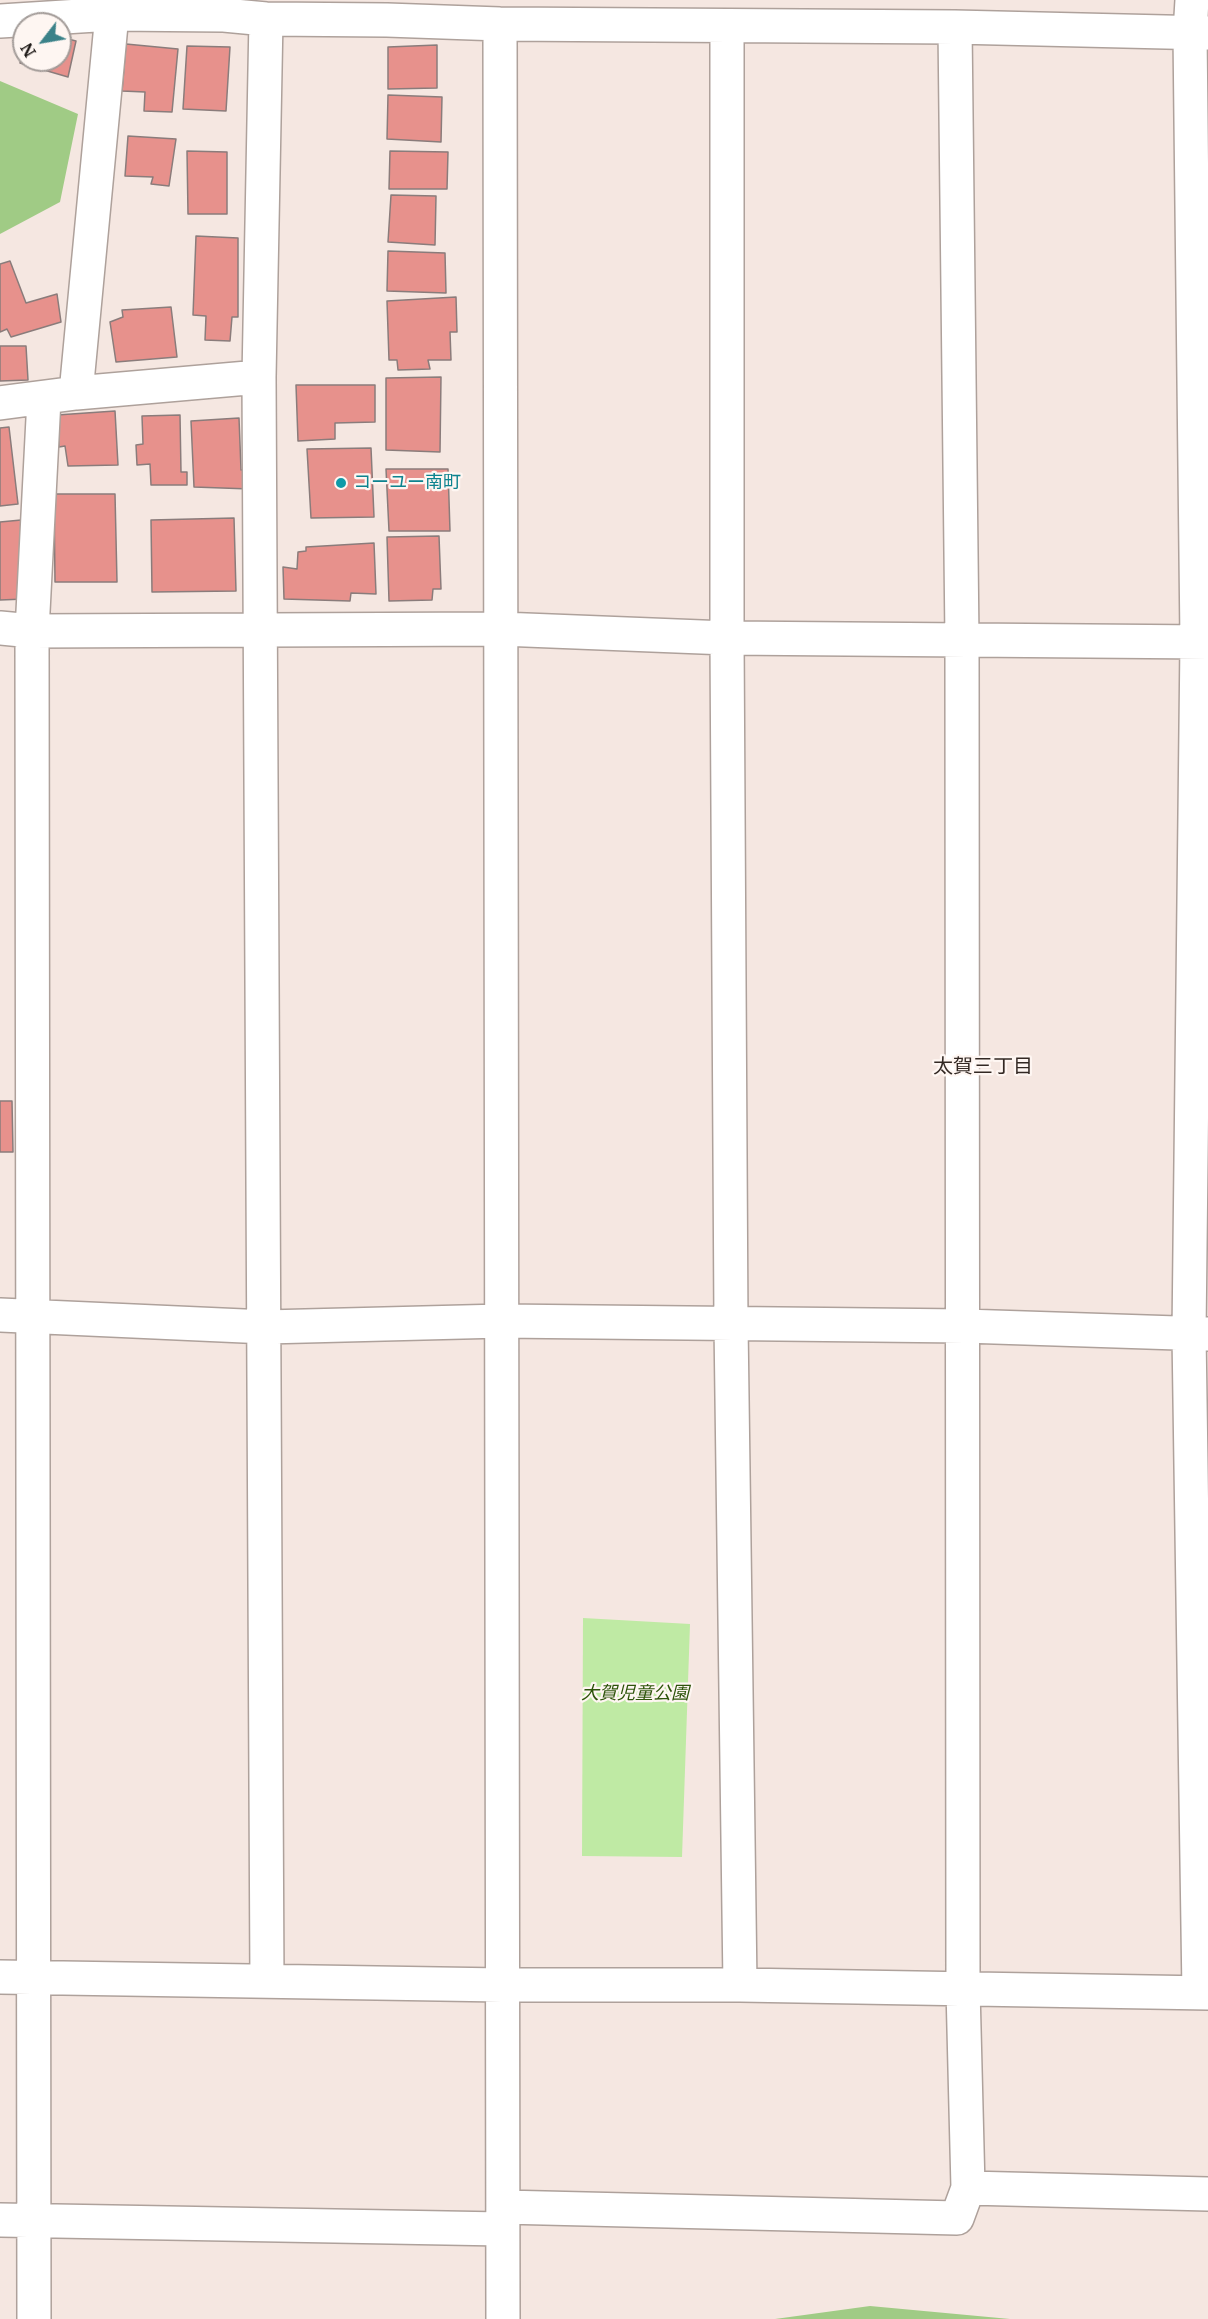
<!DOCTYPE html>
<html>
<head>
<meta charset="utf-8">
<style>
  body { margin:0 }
  #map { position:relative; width:1208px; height:2319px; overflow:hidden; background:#f5e7e1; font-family:Merriweather,serif }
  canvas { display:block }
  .north { position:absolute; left:12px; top:12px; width:60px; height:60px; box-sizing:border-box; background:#fef6f2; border:2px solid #a39c99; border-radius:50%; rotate:239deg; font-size:16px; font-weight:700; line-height:24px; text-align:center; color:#1b1614 }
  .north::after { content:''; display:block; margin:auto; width:21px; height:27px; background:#3b8289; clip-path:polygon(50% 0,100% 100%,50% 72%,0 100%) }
</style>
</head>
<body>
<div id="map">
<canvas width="1208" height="2319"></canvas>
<div class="north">N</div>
</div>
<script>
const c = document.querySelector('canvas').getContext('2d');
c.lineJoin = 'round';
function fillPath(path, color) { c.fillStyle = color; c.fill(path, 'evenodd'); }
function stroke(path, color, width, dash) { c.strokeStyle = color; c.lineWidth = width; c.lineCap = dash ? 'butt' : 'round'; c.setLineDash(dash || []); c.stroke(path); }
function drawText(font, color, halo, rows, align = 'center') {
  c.font = font + ' Merriweather,"Noto Sans JP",serif'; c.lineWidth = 4.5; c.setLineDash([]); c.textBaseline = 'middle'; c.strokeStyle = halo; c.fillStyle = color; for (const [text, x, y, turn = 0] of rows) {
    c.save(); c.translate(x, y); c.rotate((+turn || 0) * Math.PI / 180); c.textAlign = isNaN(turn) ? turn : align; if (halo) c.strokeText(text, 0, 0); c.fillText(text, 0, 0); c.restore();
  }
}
fillPath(new Path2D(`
  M583 1618 690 1624 682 1857 582 1856Z`), '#bfeaa4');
fillPath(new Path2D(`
  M0 81 78 114 60 202 0 234Z
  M870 2306 1010 2319H775Z`), '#a0cb85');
const building = new Path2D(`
  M60 37 76 41 68 77 20 63 24 49V60H60Z
  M126 44 178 49 172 112 144 111 145 92 122 91Z
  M437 45V88L388 89V47Z
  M187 46 230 47 226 111 183 109Z
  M388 95 442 97 441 142 387 139Z
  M128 136 176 139 169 186 151 184 153 177 125 176Z
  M187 151 227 152V214H188Z
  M390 151 448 152 447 189H389Z
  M391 195 436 196 435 245 388 242Z
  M196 236 238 238V317H232L230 341 205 340 206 316 193 315Z
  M388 251 445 253 446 293 387 291Z
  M10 261 26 303 57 294 61 322 11 337 7 329 0 332V264Z
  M456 297 457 332H450L451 360H428L430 369 398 370 397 360H389L387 301Z
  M171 307 177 357 116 362 110 322 123 317 122 310Z
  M0 346H26L28 380 0 381Z
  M441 377 440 452 386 450V378Z
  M296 385H375V422L335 423V439L298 441Z
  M115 411 118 465 68 466 65 446 59 447 57 415Z
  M180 415 181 472H187V485H151L150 464 137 465 136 445 143 444 142 416Z
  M239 418 241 470 250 469V489L194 487 191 421Z
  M9 427 18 504 0 506V428Z
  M371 448 374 517 311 518 307 449Z
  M386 469H448L450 531H389Z
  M54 494H115L117 582H55Z
  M234 518 236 591 152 592 151 520Z
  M21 520 25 599 0 600V522Z
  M439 536 441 589H433L432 600 389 601 387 537Z
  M374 543 376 594 351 593 350 601 284 599 283 567 297 569 298 552 306 551V547Z
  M0 1101H12L13 1152H0Z`);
fillPath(building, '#e7918c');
stroke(building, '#8a7c7b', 1.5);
const street = new Path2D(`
  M1192 0 1190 33 1197 641 1189 1334 1199 1993
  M266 19 259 377 267 1981
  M0 21 112 14 224 15 266 19 387 20 500 24 955 27 1208 33
  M500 24 503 2319
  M727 27V638L731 1324 740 1985
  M76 393 112 14
  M0 403 76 393 259 377
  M0 628 32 631 501 629 727 638 1208 642
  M0 1315 266 1327 502 1321 964 1326 1208 1334
  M0 1977 502 1985H740L1208 1993
  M968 2188 1208 2194
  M503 2207 957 2218 968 2188 963 1989 962 640 955 27
  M0 2220 502 2229
  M34 2319 32 631 44 399`);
stroke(street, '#aea19b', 36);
stroke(street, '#fff', 33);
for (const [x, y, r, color] of [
  [341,483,6,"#0f9aa8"]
]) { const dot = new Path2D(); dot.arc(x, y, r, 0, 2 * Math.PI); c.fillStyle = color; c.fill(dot); stroke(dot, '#fef6f2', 2); }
drawText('18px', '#0d838f', '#fef6f2', [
  ["コーユー南町",353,483]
], 'left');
drawText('italic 18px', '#2d540a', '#fef6f2', [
  ["大賀児童公園",635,1694]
]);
drawText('20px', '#322823', '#fef6f2', [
  ["太賀三丁目",983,1067]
]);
</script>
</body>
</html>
